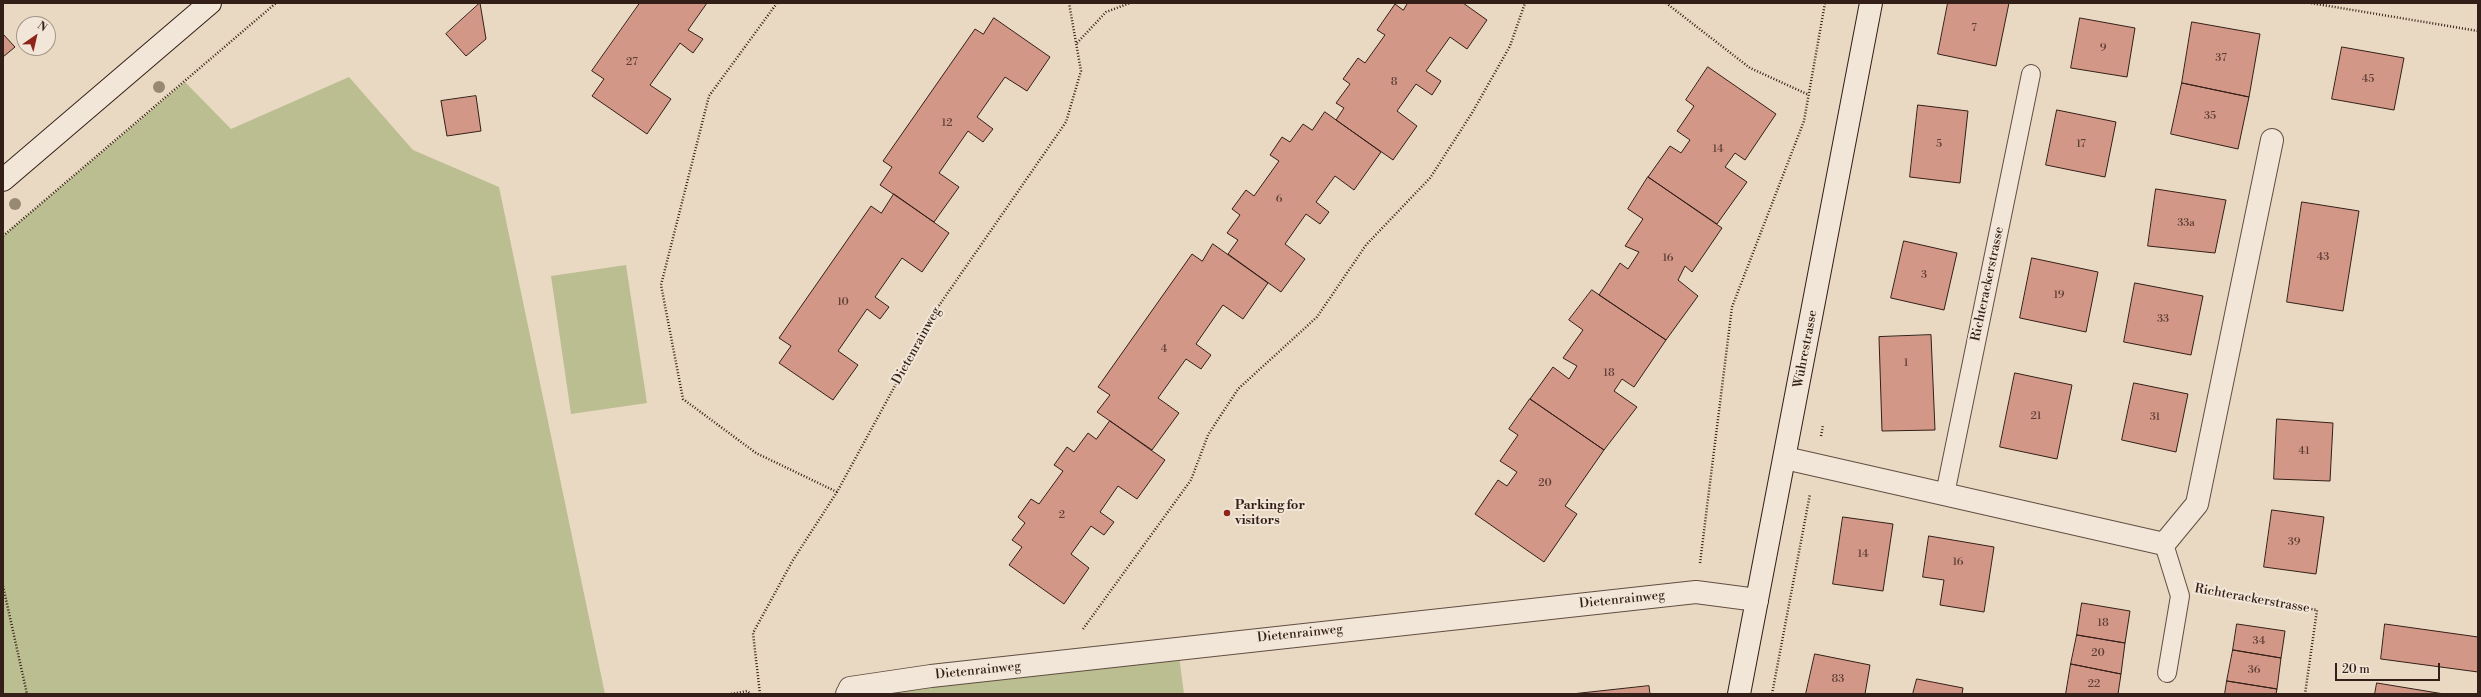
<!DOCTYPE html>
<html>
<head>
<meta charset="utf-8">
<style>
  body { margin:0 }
  #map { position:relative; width:2481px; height:697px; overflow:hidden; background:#ead9c2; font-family:"Libre Bodoni",serif }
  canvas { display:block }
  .frame { position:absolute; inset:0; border:4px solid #331f17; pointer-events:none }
  .north { position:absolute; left:16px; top:16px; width:40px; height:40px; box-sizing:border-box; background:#f1e6d7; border:1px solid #a5968a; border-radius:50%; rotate:34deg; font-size:11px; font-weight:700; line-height:16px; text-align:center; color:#331f17 }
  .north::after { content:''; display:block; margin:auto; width:14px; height:18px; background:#8f2418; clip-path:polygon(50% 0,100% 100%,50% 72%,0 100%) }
  .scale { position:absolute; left:2335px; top:663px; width:105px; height:18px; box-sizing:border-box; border:2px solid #331f17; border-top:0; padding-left:5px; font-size:12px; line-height:14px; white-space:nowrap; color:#331f17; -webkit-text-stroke:3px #f1e6d7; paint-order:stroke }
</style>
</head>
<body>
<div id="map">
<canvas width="2481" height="697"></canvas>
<div class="frame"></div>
<div class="north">N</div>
<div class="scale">20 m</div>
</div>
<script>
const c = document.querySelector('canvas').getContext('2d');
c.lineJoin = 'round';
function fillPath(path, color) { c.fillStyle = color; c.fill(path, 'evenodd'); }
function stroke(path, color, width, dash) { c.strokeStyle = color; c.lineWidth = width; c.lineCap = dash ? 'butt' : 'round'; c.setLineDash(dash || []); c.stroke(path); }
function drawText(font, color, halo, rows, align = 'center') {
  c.font = font + ' "Libre Bodoni",serif'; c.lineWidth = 4; c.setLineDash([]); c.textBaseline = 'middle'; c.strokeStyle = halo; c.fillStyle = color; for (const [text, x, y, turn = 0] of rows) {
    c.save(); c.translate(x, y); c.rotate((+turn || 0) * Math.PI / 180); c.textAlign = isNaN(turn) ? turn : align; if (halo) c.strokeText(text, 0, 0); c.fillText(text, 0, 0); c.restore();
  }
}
fillPath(new Path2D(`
  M349 77 413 150 499 187 605 694H3V236L185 82 231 129Z
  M626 265 647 403 571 414 551 276Z
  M1178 648 1184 694H847Z`), '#bbbe90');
const building = new Path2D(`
  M480 3 486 39 466 56 446 34Z
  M640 3H707L688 30 703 39 693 53 680 43 650 85 671 99 647 134 592 96 604 79 592 71Z
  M1408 3H1463L1487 20 1467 49 1450 37 1426 71 1441 81 1432 95 1416 84 1397 111 1417 126 1393 160 1336 120 1344 108 1336 103 1350 84 1343 79 1358 58 1365 63 1385 35 1377 30 1395 4 1403 10Z
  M1948 3H2009L1996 66 1938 54Z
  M994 18 1050 57 1027 91 1005 77 977 117 993 129 983 142 968 131 939 173 959 187 934 222 880 185 892 167 883 161 975 29 983 34Z
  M2080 18 2135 28 2127 77 2071 68Z
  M2192 22 2260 34 2249 97 2182 83Z
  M3 34 15 47 3 57Z
  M2342 47 2404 58 2394 110 2332 99Z
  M1708 67 1776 114 1745 160 1735 153 1725 167 1747 182 1717 224 1648 177 1670 146 1681 153 1690 140 1677 131 1694 106 1686 100Z
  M2182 83 2249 97 2238 149 2171 134Z
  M476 96 481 131 447 136 441 101Z
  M1918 105 1968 111 1960 183 1910 177Z
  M2057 110 2116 122 2105 177 2046 165Z
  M1325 112 1381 152 1354 190 1335 176 1316 202 1329 212 1320 224 1306 214 1285 244 1305 259 1281 292 1228 254 1238 240 1227 233 1240 215 1232 209 1246 190 1254 196 1279 161 1270 155 1282 137 1290 142 1303 124 1312 130Z
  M1648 177 1722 228 1692 272 1685 266 1678 280 1698 296 1666 340 1599 295 1620 263 1628 269 1639 252 1625 246 1643 219 1628 209Z
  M2156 189 2226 200 2215 253 2148 246Z
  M894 194 949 233 922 272 902 258 875 297 889 307 880 319 867 309 838 351 858 365 833 400 779 363 791 346 779 338 871 206 881 213Z
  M2302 202 2359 211 2343 311 2287 302Z
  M1904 241 1957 253 1944 310 1891 298Z
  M1213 244 1268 283 1243 319 1223 305 1196 344 1211 355 1201 369 1186 359 1158 398 1179 413 1152 450 1097 412 1110 395 1098 387 1192 254 1202 261Z
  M2032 258 2098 272 2086 332 2020 318Z
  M2135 283 2203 296 2191 355 2124 342Z
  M1592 290 1666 340 1634 387 1622 379 1614 391 1637 407 1604 450 1530 399 1553 367 1569 379 1577 366 1563 358 1583 330 1569 320Z
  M1931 335 1935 430 1882 431 1879 337Z
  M2015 373 2072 385 2057 459 2000 447Z
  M2134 383 2188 394 2176 452 2122 440Z
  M1530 399 1604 450 1565 506 1577 514 1544 562 1475 514 1498 480 1507 486 1517 472 1500 461 1518 435 1509 429Z
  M2277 419 2333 423 2330 481 2274 479Z
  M1110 421 1165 460 1137 499 1118 486 1100 512 1114 522 1104 535 1091 526 1071 554 1089 568 1064 604 1009 565 1022 547 1012 540 1025 523 1018 517 1031 499 1039 504 1063 471 1054 465 1067 447 1074 452 1088 433 1096 439Z
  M2272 510 2324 517 2316 574 2264 567Z
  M1843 517 1893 524 1883 591 1833 584Z
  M1929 536 1994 547 1984 612 1940 605 1944 580 1923 577Z
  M2082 603 2130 611 2125 643 2077 635Z
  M2237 624 2285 631 2281 658 2233 650Z
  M2385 624 2478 637V672L2381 659Z
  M2077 635 2125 643 2121 674 2071 664Z
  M2233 650 2281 658 2277 689 2227 681Z
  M1815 654 1870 665 1865 694H1806Z
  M2071 664 2121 674 2118 694H2066Z
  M1917 679 1963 688 1962 694H1913Z
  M2227 681 2277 689 2276 694H2225Z
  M2377 683 2444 694H2375Z
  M1649 686 1650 694H1572Z`);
fillPath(building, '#d39788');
stroke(building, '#331f17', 1);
const lane = new Path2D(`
  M1945 494 2031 74
  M2164 544 2180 596 2167 673`);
const street = new Path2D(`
  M1785 458 2164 544 2197 504 2272 140
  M847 694 850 688 931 676 1696 592 1757 600`);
const secondary = new Path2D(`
  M3 180 210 3
  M1739 694 1871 3`);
stroke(lane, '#614e42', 20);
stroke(street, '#614e42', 24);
stroke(secondary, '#331f17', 24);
stroke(new Path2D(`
  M777 3 709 96 661 285 683 399 756 453 837 492
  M1666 3 1750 68 1809 95
  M2311 3 2478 31
  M1077 43 1106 12 1130 3
  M3 236 276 3
  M1821 436 1823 425
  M1700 563 1732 307 1804 121 1825 3
  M3 586 27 694
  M2208 591 2317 610 2305 694
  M1083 629 1191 480 1208 435 1238 389 1317 317 1366 245 1430 178 1472 113 1510 46 1525 3
  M731 694 747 691 751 694
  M760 694 753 633 793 560 837 492 938 307 1066 122 1081 71 1069 3
  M1772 694 1810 494`), '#331f17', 2.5, [1, 2]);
stroke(lane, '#f1e6d7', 18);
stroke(street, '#f1e6d7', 22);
stroke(secondary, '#f1e6d7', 22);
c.fillStyle = '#988974';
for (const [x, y] of [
  [159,87],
  [15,204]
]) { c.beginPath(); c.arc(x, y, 6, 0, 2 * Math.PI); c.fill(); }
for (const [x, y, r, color] of [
  [1227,513,4,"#8f2418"]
]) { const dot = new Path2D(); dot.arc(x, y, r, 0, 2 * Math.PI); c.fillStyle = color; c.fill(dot); stroke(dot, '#f1e6d7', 1.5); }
drawText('11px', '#5b3d33', null, [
  ["7",1974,28],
  ["9",2103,48],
  ["37",2221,58],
  ["27",632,62],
  ["45",2368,79],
  ["8",1394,82],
  ["35",2210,116],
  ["12",947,123],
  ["5",1939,144],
  ["17",2081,144],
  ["14",1718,149],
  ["6",1279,199],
  ["33a",2186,223],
  ["43",2323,257],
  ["16",1668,258],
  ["3",1924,275],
  ["19",2059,295],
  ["10",843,302],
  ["33",2163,319],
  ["4",1164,349],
  ["1",1906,363],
  ["18",1609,373],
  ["21",2036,416],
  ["31",2155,417],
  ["41",2304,451],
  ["20",1545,483],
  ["2",1062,515],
  ["39",2294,542],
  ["14",1863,554],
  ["16",1958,562],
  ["18",2103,623],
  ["34",2259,641],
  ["20",2098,653],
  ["36",2254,670],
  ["83",1838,679],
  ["22",2094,684]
]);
drawText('13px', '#331f17', '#f1e6d7', [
  ["Richterackerstrasse",1988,284,-78],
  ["Dietenrainweg",917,346,-61],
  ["Wührestrasse",1806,349,-79],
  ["Richterackerstrasse",2252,599,10],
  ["Dietenrainweg",1622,600,-6],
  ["Dietenrainweg",1300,634,-6],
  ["Dietenrainweg",978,671,-6]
]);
drawText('bold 13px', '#331f17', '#f1e6d7', [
  ["Parking for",1235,506],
  ["visitors",1235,521]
], 'left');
</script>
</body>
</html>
